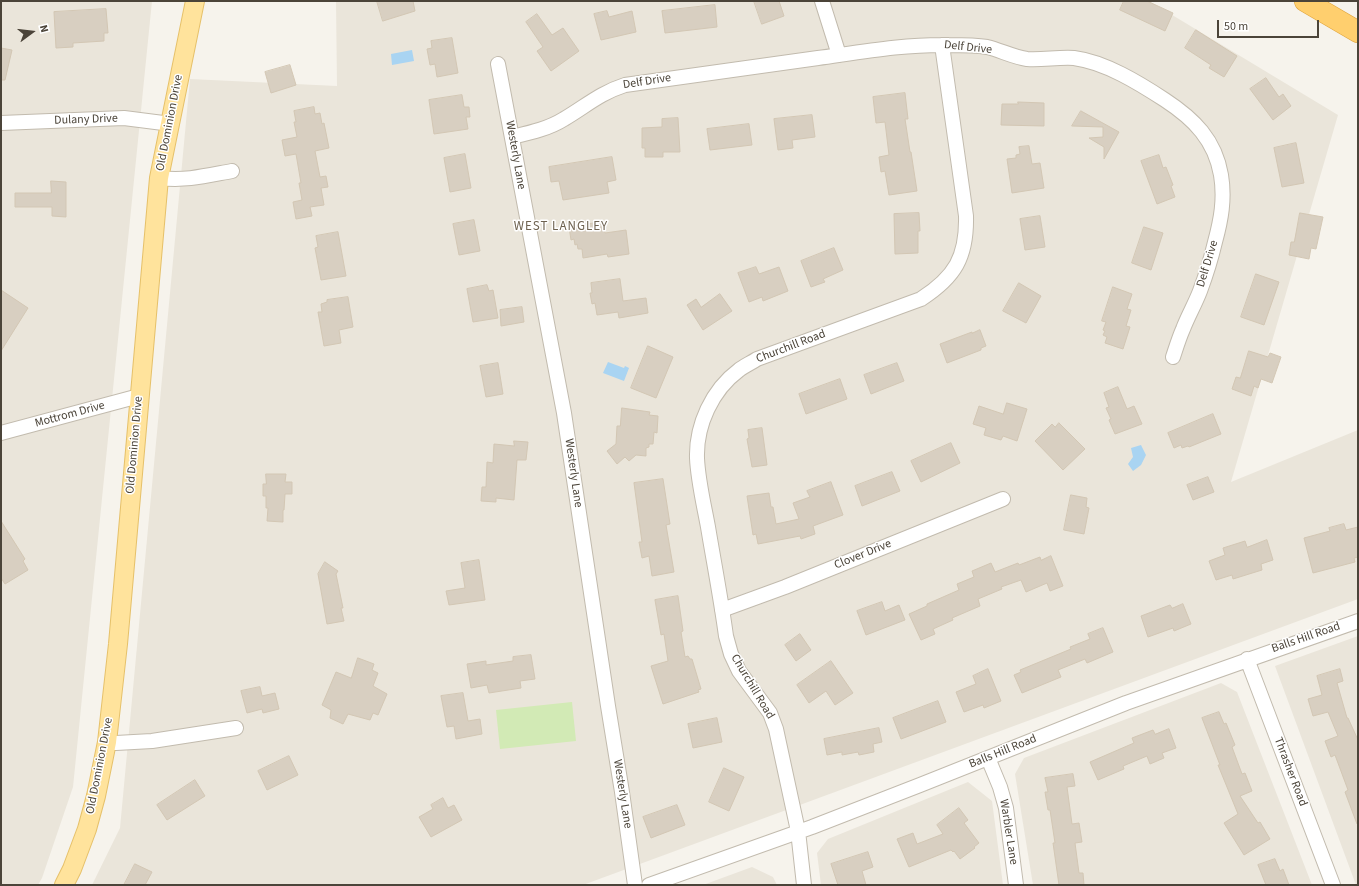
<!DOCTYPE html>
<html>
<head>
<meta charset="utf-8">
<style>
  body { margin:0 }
  #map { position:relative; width:1359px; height:886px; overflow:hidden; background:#f6f3ec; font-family:"Source Sans 3",sans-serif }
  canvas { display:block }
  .frame { position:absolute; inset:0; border:2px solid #4b4439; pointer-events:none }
  .north { position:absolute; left:12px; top:12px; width:40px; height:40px; -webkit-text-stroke:3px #fff; paint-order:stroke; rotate:75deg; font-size:11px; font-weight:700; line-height:16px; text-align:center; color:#4b4439 }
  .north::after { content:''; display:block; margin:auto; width:14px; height:18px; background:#4b4439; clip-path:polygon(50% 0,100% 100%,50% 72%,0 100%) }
  .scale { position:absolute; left:1217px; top:20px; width:102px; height:18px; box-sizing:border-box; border:2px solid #4b4439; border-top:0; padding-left:5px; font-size:12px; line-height:14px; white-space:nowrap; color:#4b4439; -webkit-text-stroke:3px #fff; paint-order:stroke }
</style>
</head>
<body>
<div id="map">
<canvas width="1359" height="886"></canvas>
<div class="frame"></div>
<div class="north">N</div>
<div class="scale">50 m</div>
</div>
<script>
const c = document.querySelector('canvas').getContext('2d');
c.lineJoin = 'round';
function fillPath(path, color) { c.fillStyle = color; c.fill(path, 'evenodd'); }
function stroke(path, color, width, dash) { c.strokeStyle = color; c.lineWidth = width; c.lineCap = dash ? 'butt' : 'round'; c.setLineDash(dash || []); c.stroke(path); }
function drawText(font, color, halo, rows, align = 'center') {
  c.font = font + ' "Source Sans 3",sans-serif'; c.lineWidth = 3; c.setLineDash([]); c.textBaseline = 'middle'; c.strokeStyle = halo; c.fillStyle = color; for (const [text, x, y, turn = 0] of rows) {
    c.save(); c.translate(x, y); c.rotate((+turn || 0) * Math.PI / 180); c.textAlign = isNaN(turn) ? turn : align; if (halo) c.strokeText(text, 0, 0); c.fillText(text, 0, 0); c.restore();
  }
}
fillPath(new Path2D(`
  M1 1H152L73 787 42 878 38 885H1Z
  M336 1H1149L1338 115 1231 482 1358 430V599L583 885H92L120 828 190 79 337 86Z
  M1358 636V885H1356L1275 666Z
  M1221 683 1237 692 1312 885H1033L1015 774 1024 758Z
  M968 782 992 801 1003 885H821L817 853 828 839Z
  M752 867 773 877 777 885H703Z`), '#eae5da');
fillPath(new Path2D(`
  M572 702 576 741 500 749 496 710Z`), '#d2eab5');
fillPath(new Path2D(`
  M412 50 414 61 392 65 391 54Z
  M608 362 624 368 625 366 629 368 624 381 603 373Z
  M1141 445 1146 455 1141 465 1133 471 1128 464 1133 457 1131 448Z`), '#a9d4f2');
const building = new Path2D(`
  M377 1H413L415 11 383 21Z
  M754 1H779L784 16 762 24Z
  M1124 1H1147L1173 13 1165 31 1120 10Z
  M715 5 717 27 665 33 662 11Z
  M106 9 108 33H104V41L73 43V47L56 48 54 12Z
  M607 11 609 17 632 11 636 32 601 40 594 14Z
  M537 14 552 35 563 28 579 51 551 71 537 51 543 47 526 22Z
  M1196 30 1237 56 1224 77 1209 68 1211 65 1185 48Z
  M452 38 458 73 437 77 435 64 430 65 427 49 432 48 431 41Z
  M1 48 12 50 5 80H1Z
  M290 65 296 85 271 93 265 72Z
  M1266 78 1279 97 1283 94 1291 106 1273 120 1250 89Z
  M905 93 908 119H905L910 152H911L917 191 889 195 885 171 881 172 879 157 889 155 885 122 876 123 873 97Z
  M462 95 464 107H469L470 117H466L468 129 434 134 429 100Z
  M1018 102 1044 103V126L1001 125 1002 104H1018Z
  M314 107 315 114 320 113 322 124 324 123 329 148 315 151 320 177 326 176 328 187 321 188 324 205 310 207 312 216 296 219 293 202 302 200 299 183H301L296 154 285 156 282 140 297 137 294 122H296L294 111Z
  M1081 111 1119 132 1104 159V147L1089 138 1103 137V127L1072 126Z
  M812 115 815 137 792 140 793 148 778 150 774 119Z
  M678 118 680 152H663V157H645V148H642V128L662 127V119Z
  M749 124 752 145 710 150 707 129Z
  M1296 143 1304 183 1282 187 1274 148Z
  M1029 146 1032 164 1040 163 1044 188 1012 193 1007 159 1016 158V155L1020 154 1019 147Z
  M465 154 471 188 450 192 444 158Z
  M1159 155 1163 168 1166 167 1173 185 1171 186 1175 197 1157 204 1141 161Z
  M612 157 616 180 607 182 609 193 563 200 559 181 551 182 549 167Z
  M51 181 66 182V217L52 216V207H15V193H51Z
  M919 213 920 231H918V253L895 254 894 214Z
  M1300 213 1323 217 1316 249 1311 248 1309 259 1289 255 1291 242H1294Z
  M1040 216 1045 247 1025 250 1020 219Z
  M474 220 480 251 459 255 453 224Z
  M603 222 605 233 626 230 629 254 608 257 607 254 583 258 582 249H578L577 244 575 245 574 239 571 240 569 227Z
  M1144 227 1163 233 1151 270 1132 263Z
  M338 232 346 276 321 280 315 248 318 247 316 236Z
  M834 248 843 270 823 279 825 282 811 287 801 261Z
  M756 267 759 274 779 267 788 291 763 301 762 297 749 302 738 273Z
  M1256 274 1279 282 1264 325 1241 317Z
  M620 279 623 301 646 298 648 313 619 318 618 312 597 315 595 303 592 304 590 293H592L591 283Z
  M1019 283 1041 296 1026 323 1003 311Z
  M487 285 489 291 493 290 498 318 473 322 467 289Z
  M1113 287 1132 294 1127 309 1131 310 1126 326 1130 327 1123 349 1105 343 1107 337 1103 335 1105 331 1103 330 1106 322 1102 321Z
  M1 290 28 308 1 351Z
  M720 294 732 311 703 330 687 305 696 299 701 307Z
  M348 297 353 327 339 330 341 343 324 346 318 312H322L321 304 327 302V300Z
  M522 307 524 322 501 326 500 310Z
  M980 330 986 346 981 348V350L947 363 940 344 972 332V333Z
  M648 346 673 357 656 398 631 388Z
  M1249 351 1268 357 1270 353 1281 357 1272 383 1261 379 1258 388 1254 386 1251 396 1232 389 1236 377 1240 378Z
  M498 363 503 394 486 397 480 366Z
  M897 363 904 381 871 394 864 375Z
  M840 379 847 399 806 414 799 394Z
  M1118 387 1127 409 1134 406 1142 424 1115 434 1109 420 1111 419 1106 408 1109 407 1104 393Z
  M1007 403 1027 409 1017 441 1003 436 1001 440 984 435 986 428 973 424 979 406 1003 414Z
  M622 408 650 412 649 415 658 416 657 433 654 432 653 444H649V447L646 448V456L636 455 629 461 625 457 617 464 607 451 616 444 617 426H620Z
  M1213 414 1221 434 1189 447 1188 446 1182 448 1181 445 1174 448 1168 433Z
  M1059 423 1085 449 1063 470 1035 441 1052 424 1055 427Z
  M762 428 767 465 752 467 747 439 749 438 748 430Z
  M514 441 528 442 526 460H517L514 500 496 498V502L481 501 482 487H486L487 462 493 463 494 444 514 446Z
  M951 443 960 463 921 482 911 461Z
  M892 472 900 491 862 506 855 486Z
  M266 474H286L285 482H292V494H285L284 510H283V522L267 521 268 508H266V496H263V484H266Z
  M1208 477 1214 492 1193 500 1187 485Z
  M663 479 670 524 666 525 674 572 652 576 649 556 642 558 639 542H642L634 483Z
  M831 482 843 515 813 526 815 534 801 539 800 536 758 544 756 534 753 535 747 496 769 493 771 507H773L776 524 799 519 793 503 810 497 807 491Z
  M1071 495 1087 498 1086 507 1089 508 1084 534 1064 530Z
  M1 521 25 559 23 561 28 570 5 584 1 578Z
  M1344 524 1346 530 1358 527V557L1354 558 1355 562 1313 573 1304 538 1330 531 1329 528Z
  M1267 540 1273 560 1261 564 1262 570 1233 579 1232 575 1216 580 1209 561 1225 555 1223 548 1245 541 1247 547Z
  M1051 556 1063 586 1050 591 1047 583 1026 592 1021 580 1001 587 1002 589 978 599 980 606 952 618 953 620 933 629 935 634 921 640 909 614 927 606V604L959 590 957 584 974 577 972 571 991 563 995 572 1018 563 1019 565 1040 557 1041 560Z
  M479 560 485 600 449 605 446 591 465 588 461 563Z
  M325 562 338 571 336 574 343 608H341L344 621 327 624 318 574Z
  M678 596 683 631 681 632 685 657 688 656 690 659H692L701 689 698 690 699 692 663 704 651 666 668 661 664 634 661 635 655 600Z
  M882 602 885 611 899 605 905 620 866 635 857 611Z
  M1183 604 1191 624 1174 631 1173 628 1148 637 1141 616 1170 605 1172 608Z
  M1103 628 1113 652 1087 663 1085 659 1058 670 1061 677 1022 693 1014 675 1021 672 1020 670 1071 649 1070 647 1090 639 1088 634Z
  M800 634 811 650 796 661 785 645Z
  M531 655 535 679 520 681 521 688 489 693 487 685 471 688 467 664 486 661V665L513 661V657Z
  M358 658 374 664 372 670 378 673 373 686 387 694 378 715 373 713 370 720 348 714 343 724 330 718 331 710 322 705 336 672 351 678Z
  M831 661 853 693 835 705 826 691 809 703 797 685Z
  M988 669 1001 701 984 708 983 705 964 712 956 692 976 684 973 676Z
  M1340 669 1343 681 1337 683 1347 718H1348L1358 740V824H1357L1345 792 1348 790 1335 755 1331 757 1325 741 1338 736 1328 712 1313 716 1308 699 1322 695 1317 676Z
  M260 687 262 696 275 693 279 709 263 713 262 709 247 713 241 691Z
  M463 693 468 721 480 719 482 734 456 739 454 726 447 727 441 696Z
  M938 701 946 722 901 739 893 718Z
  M1219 712 1224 724 1226 723 1235 745 1232 747 1242 774 1245 773 1252 791 1240 796 1258 823 1260 822 1270 839 1244 855 1224 823 1238 814 1218 765H1220L1202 718Z
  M717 718 722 742 693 748 688 724Z
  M879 728 882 742 873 744 874 752 859 755 858 752 842 755V752L827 755 824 739Z
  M1169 729 1176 748 1162 753 1164 758 1150 764 1147 756 1123 766 1124 769 1098 780 1090 762 1134 743 1132 738 1153 730 1155 734Z
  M289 756 298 775 267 790 258 771Z
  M724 768 744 777 729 811 709 802Z
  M1073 774 1075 786 1067 787 1072 824 1079 823 1082 842 1075 843 1079 873H1083L1084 885H1059L1053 843H1055L1050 810H1048L1045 792H1048L1045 778Z
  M195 780 205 796 167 820 157 805Z
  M443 798 448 808 454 805 462 820 431 837 419 817 433 809 431 805Z
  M677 805 685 825 651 838 643 817Z
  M959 808 968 820 964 823 979 843 974 847 975 848 960 859 954 851 953 852 951 850 909 867 897 839 913 833 917 844 943 834 937 825Z
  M868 852 873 867 862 871 866 885H838L831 864Z
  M1275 859 1280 871 1283 869 1289 885H1266L1258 865Z
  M135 864 152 872 145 885H124Z`);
fillPath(building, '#d8cfc1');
stroke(building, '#d3c7b4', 1);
const minor = new Path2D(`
  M822 1 839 55
  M498 64 564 413 608 706 622 792 635 885
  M1 123 124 118 171 124
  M512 137C529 133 548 129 564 119 586 106 600 93 625 85 690 76 754 67 818 58 861 52 905 44 949 45 961 45 975 45 987 47 1000 50 1013 57 1027 59 1043 60 1058 57 1074 58 1105 62 1139 83 1165 100 1194 119 1215 140 1221 175 1225 199 1221 220 1215 242 1211 259 1206 275 1200 291 1195 304 1188 316 1183 329 1179 338 1176 348 1173 357
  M159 178C187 181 205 176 232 171
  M1 433 139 396
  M722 610 785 587 1003 499
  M1247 659 1333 885
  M107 742 116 743 152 741 236 728
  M988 758 1000 787 1006 808 1016 885
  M649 885 812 827 920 785 1126 703 1358 621
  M804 885 798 831 776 729 770 713 739 671 731 654 726 636C721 599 714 563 708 527 704 505 698 481 697 458 696 425 712 390 739 370 744 366 751 363 757 359L921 299C955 277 967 257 966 216L942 45`);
const major = new Path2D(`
  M64 885 72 869 87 829 96 796 107 742 118 644 159 178 195 1`);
const highway = new Path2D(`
  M1305 1 1358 32`);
stroke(minor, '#c2bbae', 16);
stroke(major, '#e6c16a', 20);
stroke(highway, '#e0a43c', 22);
stroke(minor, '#fff', 14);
stroke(major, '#ffe39c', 18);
stroke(highway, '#ffcf6e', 21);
drawText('12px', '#4b4439', '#fff', [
  ["Delf Drive",968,48,6],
  ["Delf Drive",647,82,-9],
  ["Dulany Drive",86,120,-2],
  ["Old Dominion Drive",170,123,-79],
  ["Westerly Lane",515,155,80],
  ["Delf Drive",1208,264,-73],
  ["Churchill Road",791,347,-21],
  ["Mottrom Drive",70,415,-15],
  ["Old Dominion Drive",135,445,-85],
  ["Westerly Lane",573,473,82],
  ["Clover Drive",863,555,-22],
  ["Balls Hill Road",1306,638,-19],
  ["Churchill Road",752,687,59],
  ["Balls Hill Road",1003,752,-22],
  ["Old Dominion Drive",100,766,-79],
  ["Thrasher Road",1290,772,69],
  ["Westerly Lane",622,794,81],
  ["Warbler Lane",1008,832,81]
]);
c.letterSpacing = '1px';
drawText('13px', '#6e6250', '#fff', [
  ["WEST LANGLEY",561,227]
]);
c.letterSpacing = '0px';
</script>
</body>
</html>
